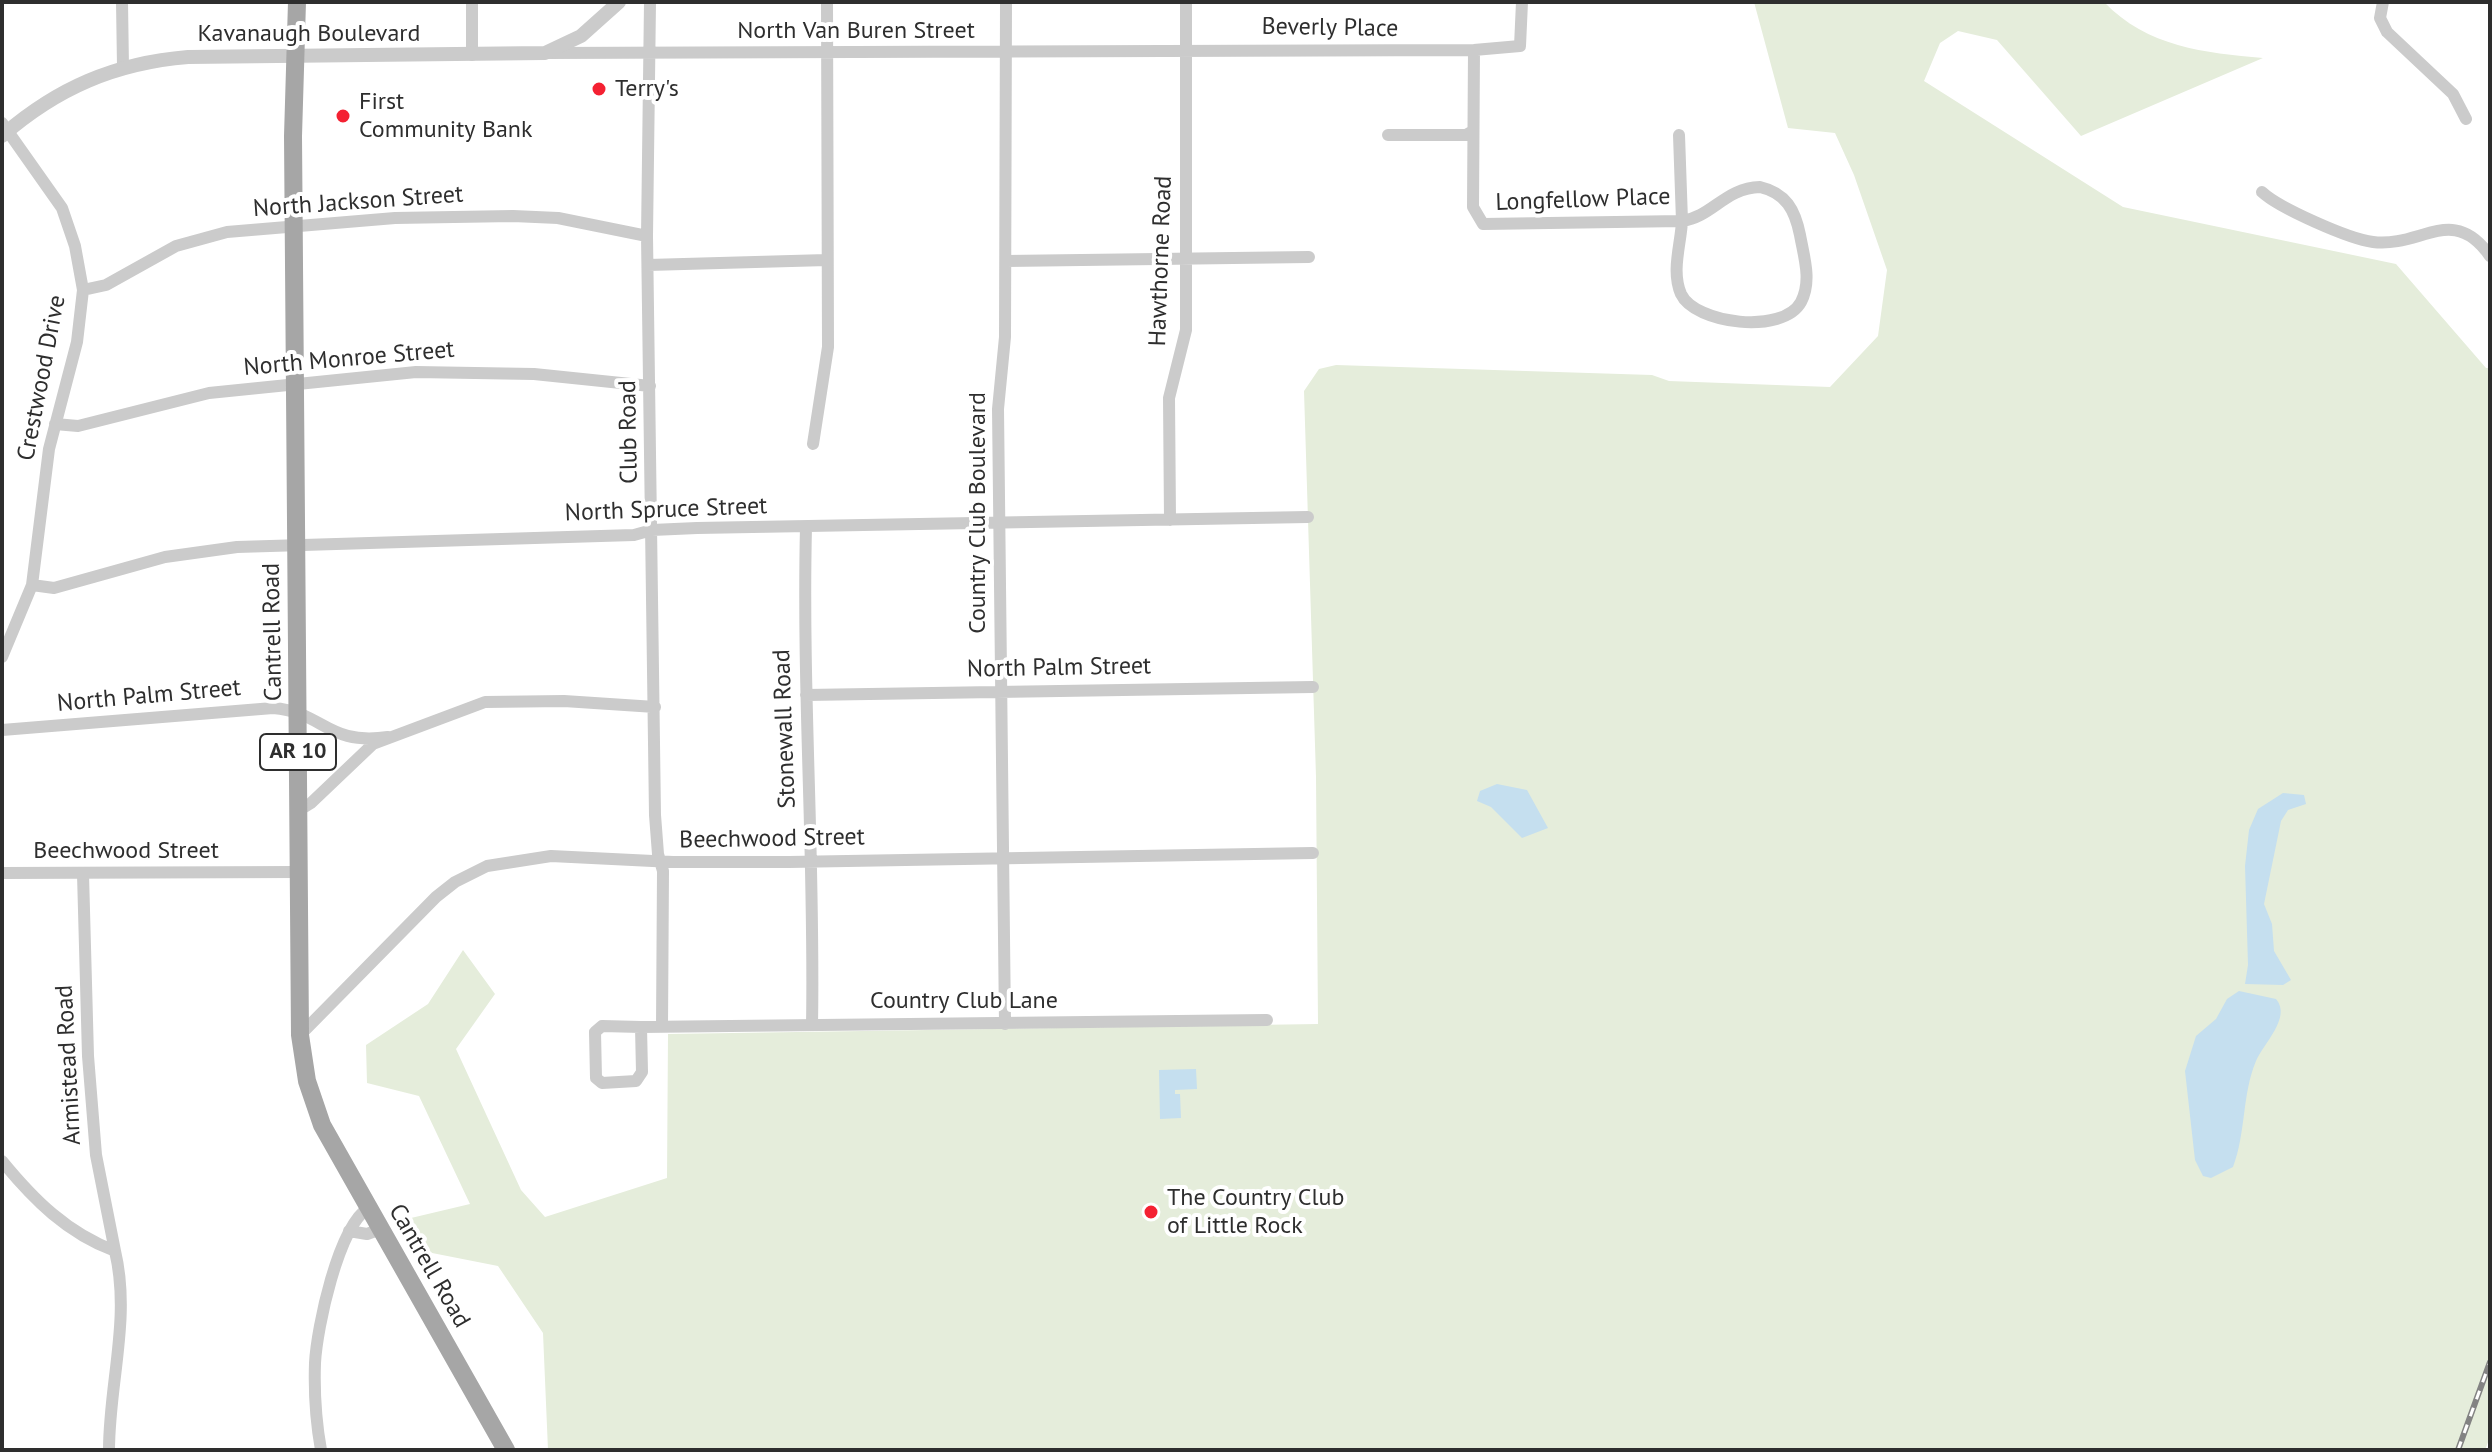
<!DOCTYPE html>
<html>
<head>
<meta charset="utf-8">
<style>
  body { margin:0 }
  #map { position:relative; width:2492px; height:1452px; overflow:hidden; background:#fff; font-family:"PT Sans",sans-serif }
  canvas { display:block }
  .frame { position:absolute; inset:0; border:4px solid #2e2e2e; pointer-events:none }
</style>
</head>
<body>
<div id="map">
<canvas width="2492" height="1452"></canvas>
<div class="frame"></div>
</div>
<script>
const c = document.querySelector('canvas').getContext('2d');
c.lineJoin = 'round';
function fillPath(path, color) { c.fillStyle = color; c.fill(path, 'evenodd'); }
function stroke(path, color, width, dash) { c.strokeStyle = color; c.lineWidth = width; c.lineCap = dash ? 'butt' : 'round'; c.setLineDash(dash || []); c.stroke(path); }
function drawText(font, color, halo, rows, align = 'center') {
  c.font = font + ' "PT Sans",sans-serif'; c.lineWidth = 8; c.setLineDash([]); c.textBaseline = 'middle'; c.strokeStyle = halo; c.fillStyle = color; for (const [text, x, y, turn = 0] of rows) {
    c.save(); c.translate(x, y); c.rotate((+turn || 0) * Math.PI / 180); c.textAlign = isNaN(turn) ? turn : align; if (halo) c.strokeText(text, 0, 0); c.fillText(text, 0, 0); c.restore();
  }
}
fillPath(new Path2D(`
  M1754 2H2104C2147 47 2205 53 2263 58L2081 136 1997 40 1958 31 1940 43 1924 81 2123 207 2396 264 2486 368H2490V1437L2485 1450H548L543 1333 498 1266 427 1252 411 1218 470 1204 419 1096 367 1083 366 1045 428 1004 463 950 495 994 456 1049 521 1190 545 1217 667 1178 668 1034 1318 1024 1316 777 1304 391 1319 369 1336 365 1652 375 1669 381 1830 387 1878 336 1887 270 1854 175 1835 133 1788 128Z`), '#e5eddb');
fillPath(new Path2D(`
  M1497 784 1527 790 1548 828 1522 838 1491 807 1477 801 1480 791Z
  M2283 793 2304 795 2306 804 2288 810 2281 821 2264 904 2272 924 2274 951 2291 980 2283 985 2245 984 2248 965 2245 866 2249 830 2258 809Z
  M2239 991 2276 999C2292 1017 2263 1044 2256 1061 2242 1094 2246 1133 2233 1167L2211 1178 2203 1176 2195 1160 2185 1071 2196 1036 2216 1019 2227 999Z
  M1196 1069 1197 1089 1175 1090V1094H1180L1181 1118 1160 1119 1159 1070Z`), '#c5dfef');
stroke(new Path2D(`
  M122 2 123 67
  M472 2V55
  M650 2 647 236 655 815 658 854 663 871 662 1027
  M2383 2 2380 18 2387 32 2453 94 2466 119
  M1474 50 1473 207 1483 224 1682 221 1679 135
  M545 53 1474 50 1520 46 1522 2
  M2 123 62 208 75 246 83 290 77 342 49 449 32 585 2 657
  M1388 135H1466L1473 131
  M1760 187C1786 193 1795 210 1800 235 1804 257 1812 281 1801 302 1783 335 1695 324 1681 294 1671 271 1681 244 1682 221 1712 217 1725 188 1760 187Z
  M2262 192C2279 208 2349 239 2373 242 2421 248 2453 203 2490 256
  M1006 261 1309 257
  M648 265 827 260
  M83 290 106 285 176 246 227 232 395 218 513 216 558 218 647 236
  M55 424 78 426 209 393 416 372 534 374 650 386
  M813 444 828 347 827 2
  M1170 520 1169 398 1186 330V2
  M806 527C802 693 815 859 812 1025
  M32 585 54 588 165 557 237 547 634 535 652 530 697 528 1308 517
  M806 695 1313 687
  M2 730 273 708C324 712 327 746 388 737
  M298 811 311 803 373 744 485 702 564 701 655 707
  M2 873 298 872
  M83 874 88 1056 96 1155 115 1251
  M1005 1024 998 409 1005 337 1006 2
  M602 1026 641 1027 642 1072 636 1081 602 1083 596 1078 595 1032Z
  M641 1027 1267 1020
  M300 1035 436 897 455 882 487 866 551 856 673 862H789L1313 853
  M2 1161C34 1200 67 1233 115 1251 131 1318 109 1383 109 1450
  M349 1231 367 1234 381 1229
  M321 1450C316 1422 314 1392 315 1363 317 1327 338 1228 368 1208`), '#cbcbcb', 12);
stroke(new Path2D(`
  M2 136C57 88 115 63 188 57L545 53 581 36 619 2`), '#cbcbcb', 14);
stroke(new Path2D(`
  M297 2 293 136 300 1035 307 1081 322 1125 506 1450`), '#a6a6a6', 18);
const rail = new Path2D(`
  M2458 1450 2490 1362`);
stroke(rail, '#838383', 6);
stroke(rail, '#fff', 3, [9]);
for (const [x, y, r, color] of [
  [599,89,8,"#f42132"],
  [343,116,8,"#f42132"],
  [1151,1212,8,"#f42132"]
]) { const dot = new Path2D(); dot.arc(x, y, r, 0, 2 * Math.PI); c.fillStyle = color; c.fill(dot); stroke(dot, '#fff', 3); }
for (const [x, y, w] of [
  [298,752,76]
]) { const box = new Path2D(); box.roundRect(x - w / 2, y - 18, w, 36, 6); c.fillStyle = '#fff'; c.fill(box); stroke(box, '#2e2e2e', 2); }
drawText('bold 22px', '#2e2e2e', null, [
  ["AR 10",298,752]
]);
drawText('24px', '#2e2e2e', '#fff', [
  ["Beverly Place",1330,28,1],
  ["North Van Buren Street",856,31],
  ["Kavanaugh Boulevard",309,34],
  ["Longfellow Place",1583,200,-2],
  ["North Jackson Street",358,202,-4],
  ["Hawthorne Road",1161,261,-88],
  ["North Monroe Street",349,359,-5],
  ["Crestwood Drive",42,378,-79],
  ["Club Road",629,432,-91],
  ["North Spruce Street",666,510,-2],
  ["Country Club Boulevard",978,513,-90],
  ["Cantrell Road",273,632,-91],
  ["North Palm Street",1059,668,-1],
  ["North Palm Street",149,696,-5],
  ["Stonewall Road",785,729,-92],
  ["Beechwood Street",772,839,-1],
  ["Beechwood Street",126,851],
  ["Country Club Lane",964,1001],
  ["Armistead Road",69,1065,-93],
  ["Cantrell Road",429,1266,60]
]);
drawText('24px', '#2e2e2e', '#fff', [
  ["Terry's",615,89],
  ["First",359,102],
  ["Community Bank",359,130],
  ["The Country Club",1167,1198],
  ["of Little Rock",1167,1226]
], 'left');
</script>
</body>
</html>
